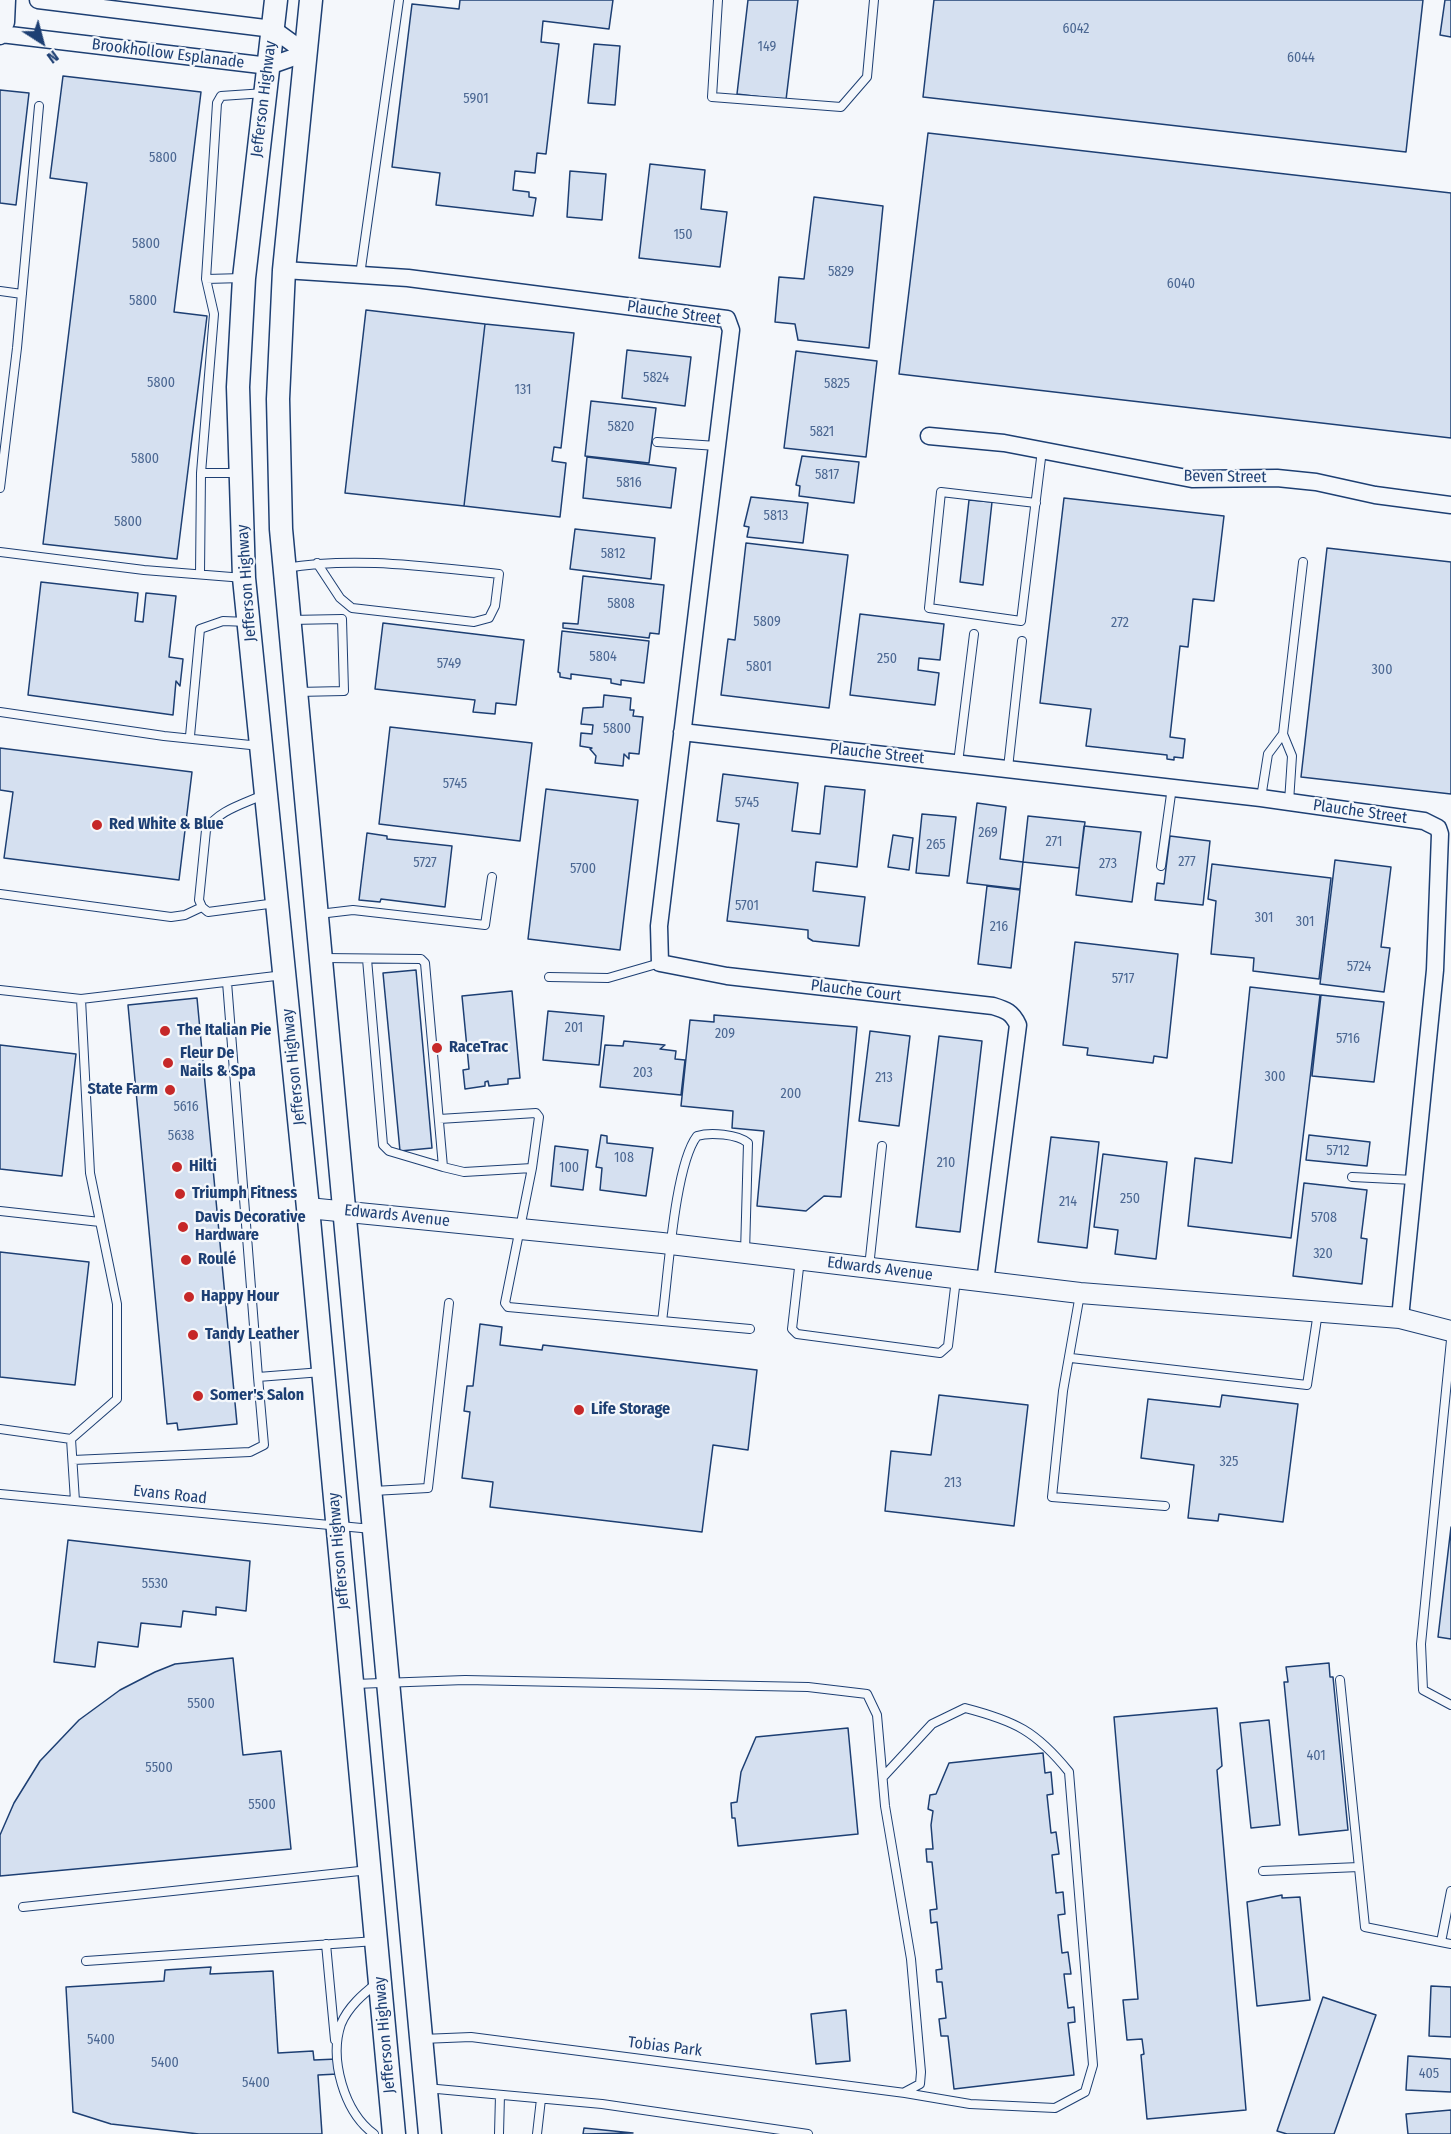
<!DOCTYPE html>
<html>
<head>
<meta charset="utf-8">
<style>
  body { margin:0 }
  #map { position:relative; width:1451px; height:2134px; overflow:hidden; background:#f4f7fb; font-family:"Fira Sans Condensed",sans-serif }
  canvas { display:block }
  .north { position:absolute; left:12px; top:12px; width:60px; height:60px; -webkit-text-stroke:4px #f4f7fb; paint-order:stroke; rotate:144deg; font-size:16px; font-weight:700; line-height:24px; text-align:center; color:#1d3f73 }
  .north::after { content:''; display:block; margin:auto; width:21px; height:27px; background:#1d3f73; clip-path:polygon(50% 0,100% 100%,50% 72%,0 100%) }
</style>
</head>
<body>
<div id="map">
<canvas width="1451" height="2134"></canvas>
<div class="north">N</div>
</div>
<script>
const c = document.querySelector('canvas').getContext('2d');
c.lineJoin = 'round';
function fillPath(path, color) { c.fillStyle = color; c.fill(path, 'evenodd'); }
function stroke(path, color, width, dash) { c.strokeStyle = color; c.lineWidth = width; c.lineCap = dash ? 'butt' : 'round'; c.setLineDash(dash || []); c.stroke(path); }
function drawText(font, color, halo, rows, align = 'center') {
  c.font = font + ' "Fira Sans Condensed",sans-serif'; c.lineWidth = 4.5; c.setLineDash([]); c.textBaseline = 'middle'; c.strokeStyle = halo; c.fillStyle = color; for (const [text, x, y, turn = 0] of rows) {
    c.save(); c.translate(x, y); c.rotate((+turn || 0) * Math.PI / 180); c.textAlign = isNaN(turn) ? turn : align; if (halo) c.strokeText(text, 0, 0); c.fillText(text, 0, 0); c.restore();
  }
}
const building = new Path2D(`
  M460 0H613L609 29 543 21 541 42 559 44 546 154 537 153 535 173 515 171 513 190 529 192V197L536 198 533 216 436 205 440 173 392 167 412 4 459 9Z
  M748 0H798L786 100 737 94Z
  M934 0H1423L1406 152 923 97Z
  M1445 0H1451V37L1440 35Z
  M594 44 620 46 615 105 588 103Z
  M63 76 201 92 174 312 207 316 177 559 43 544 87 183 50 178Z
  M0 90 29 93 16 205 0 203Z
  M928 133 1451 193V438L899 374Z
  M650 164 705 170 701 209 727 212 720 267 639 258Z
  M570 171 606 174 602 220 567 217Z
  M814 197 883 206 869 348 798 340 795 324 775 322 779 277 804 279Z
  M366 310 485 324 464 506 345 493Z
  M485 324 574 333 561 448 554 447 552 461 566 463 560 517 464 506Z
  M627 350 691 357 685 406 622 398Z
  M796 351 877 361 866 457 784 448Z
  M591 401 656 408 649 463 585 456Z
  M802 456 859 462 854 503 799 496 800 486 796 485Z
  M587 457 676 468 671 508 583 498Z
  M751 497 808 503 803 543 747 537 749 527 744 526Z
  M1064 498 1224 516 1214 601 1193 599 1188 647 1180 646 1170 737 1185 739 1183 758 1174 757V760L1167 759V755L1086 746 1091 709 1040 703Z
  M969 500 992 502 983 585 960 582Z
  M575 529 655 538 651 579 570 569Z
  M746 543 848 555 829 708 721 695 728 639 735 640Z
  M1327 548 1451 562V794L1301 777Z
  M583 576 664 585 659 634 650 633 649 638 563 628V623L578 624Z
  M41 582 138 593 135 621 143 622 146 593 176 596 169 657 183 659 180 686 176 681 173 715 28 695Z
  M860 614 944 624 940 660 919 658 918 670 939 673 935 705 850 695Z
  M383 623 524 640 516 705 496 703 495 714 473 712 475 700 375 689Z
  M562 631 649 641 644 683 621 680V685L611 683V679L571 674V679L560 677V673L558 672Z
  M604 695 631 698 630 710H634L633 716 643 717 639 754 629 753V759L624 754 623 766 595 763 596 756 590 749 592 748 580 746 581 733 592 734 593 725 581 724 583 708 603 707Z
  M390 727 532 743 520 841 379 824Z
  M0 748 192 772 179 880 4 858 13 792 0 790Z
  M723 774 798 783 792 831 820 834 825 786 865 790 857 867 816 862 813 891 865 897 859 946 813 941 808 938V930L727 921 739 824 717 821Z
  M546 789 638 800 620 950 528 939Z
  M977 803 1006 807 1000 859 1023 862 1020 889 967 883Z
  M922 814 956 817 949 876 916 873Z
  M1028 816 1085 822 1079 868 1023 862Z
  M1084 826 1141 832 1132 902 1076 895Z
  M367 833 387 836V839L452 846 445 907 381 899 380 902 359 900Z
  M893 835 913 838 909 870 888 867Z
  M1170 836 1210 841 1203 905 1155 900 1157 883 1164 884Z
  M1335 860 1391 867 1381 947 1390 948 1384 992 1320 984Z
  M1212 864 1331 878 1319 979 1253 971 1254 958 1211 954 1216 901 1208 899Z
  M987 886 1020 890 1011 968 978 964Z
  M1075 942 1178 954 1167 1058 1154 1056 1153 1063 1087 1055 1088 1048 1063 1045Z
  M416 970 432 1148 400 1151 383 973Z
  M1250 987 1320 995 1291 1238 1188 1226 1195 1158 1232 1163Z
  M512 991 520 1078 508 1079V1084L489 1086 488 1081 485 1082V1086L465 1089 463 1070 469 1069 462 996Z
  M1321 995 1384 1002 1374 1082 1312 1076Z
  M197 998 237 1424 178 1430 177 1423 167 1424 128 1005Z
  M548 1011 604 1016 599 1065 543 1060Z
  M714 1015 857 1027 841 1197 824 1196 806 1211 757 1206 764 1131 732 1128 733 1111 681 1106 690 1020 714 1022Z
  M870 1031 910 1036 899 1126 859 1121Z
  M939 1036 982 1041 960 1232 916 1227Z
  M624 1041 665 1045 660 1049 676 1051 675 1059 685 1060 681 1095 600 1087 605 1045 623 1046Z
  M0 1045 76 1054 62 1176 0 1169Z
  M601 1135 607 1136V1143L653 1148 646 1196 600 1190 602 1168 596 1167Z
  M1309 1135 1370 1142 1367 1166 1306 1160Z
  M1051 1137 1099 1142 1087 1248 1038 1242Z
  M555 1146 588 1150 583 1190 551 1186Z
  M1103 1154 1167 1162 1156 1259 1115 1254 1118 1230 1094 1227Z
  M1304 1183 1367 1190 1361 1238 1367 1239 1362 1284 1293 1276Z
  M0 1252 89 1262 75 1385 0 1377Z
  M480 1324 502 1327 500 1345 542 1350 543 1345 757 1370 748 1450 713 1445 702 1532 490 1507 493 1482 462 1478 470 1412 464 1411 467 1386H473Z
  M939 1395 1028 1405 1014 1526 885 1511 891 1451 931 1455Z
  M1222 1395 1298 1404 1283 1522 1219 1514 1218 1521 1188 1518 1194 1465 1141 1458 1148 1399 1220 1407Z
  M1451 1527V1639L1438 1637Z
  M68 1540 250 1561 246 1611 216 1607V1615L183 1611 181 1627 141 1623 138 1647 98 1642 95 1667 54 1662Z
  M233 1658 243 1755 281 1751 291 1849 0 1876V1835L14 1803 40 1761 79 1720 120 1690 155 1672 175 1664Z
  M1329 1663 1330 1677H1333L1348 1830 1299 1835 1284 1682H1288L1286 1667Z
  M1217 1708 1222 1766 1217 1770 1246 2110 1147 2119 1141 2055 1144 2054 1142 2039 1127 2040 1123 2000 1138 1999 1114 1717Z
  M1269 1720 1280 1825 1251 1828 1240 1723Z
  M848 1728 858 1834 738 1846 735 1818H732L731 1803 737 1802 741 1772 756 1737Z
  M1043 1753 1045 1773 1051 1772 1053 1794 1047 1795 1051 1833 1056 1832 1059 1854 1052 1855 1056 1893 1063 1892 1065 1914 1058 1915 1062 1953 1068 1952 1071 1974H1064L1068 2008 1074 2007 1075 2022 1068 2023 1074 2075 954 2089 948 2036H941L939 2019 946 2018 942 1982H937L936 1970 942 1969 937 1922 931 1923 930 1910 937 1909 932 1862H927L926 1849H933L931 1825 933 1811 928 1809 930 1795 936 1794 949 1763Z
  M1282 1895V1898L1300 1897 1310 2000 1257 2006 1247 1902Z
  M211 1967 210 1974 273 1971 278 2053 313 2051 314 2060 337 2059 338 2074 318 2075 322 2134H199L111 2124 73 2112 66 1987 164 1981 165 1970Z
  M1431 1986 1451 1987V2037L1429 2036Z
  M1323 1997 1376 2015 1334 2134H1287L1277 2131Z
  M846 2010 850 2061 816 2064 811 2014Z
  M1408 2056 1451 2059V2092L1406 2090Z
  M1451 2110V2134H1408L1406 2114Z
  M584 2128 633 2133 583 2134Z`);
fillPath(building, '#d5e0f0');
stroke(building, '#1d3f73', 1.5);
const service = new Path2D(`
  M718 0 712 97 841 107 867 77 874 0
  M360 275 399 0
  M206 279 243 278
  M0 291 22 294
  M657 442 717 446
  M201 473H240
  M0 488 17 348 39 106
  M1036 503 941 492 929 608 1021 621 1042 450
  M0 552 144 570 244 578
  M285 568C357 556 427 567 499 574L495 606 489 618 474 622 352 608 340 598 317 563
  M200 574 201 473 214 314 206 279 217 103 221 96 265 93
  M290 620 342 619 344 691 297 692
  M0 712 164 736 260 746
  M1283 734 1303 562
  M190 736 200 629 223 621 248 622
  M958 763 974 634
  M1008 768 1022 641
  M265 794C244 804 218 810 206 830L199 900 202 907 208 912 276 903
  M1261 798 1268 754 1283 734 1292 756 1289 802
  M1161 866 1172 787
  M0 894 171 917 185 915 202 907
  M319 914 353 910 485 925 492 877
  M323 958 421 959 425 963 443 1167 464 1172 532 1168 505 1303 508 1307 750 1329
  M367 959 383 1145 389 1151 443 1167
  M549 977 608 978 660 963
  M227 982 258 1377 322 1372
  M0 990 81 999 284 975
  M439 1119 536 1113 539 1117 532 1168
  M1352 1177 1414 1180
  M0 1211 100 1222
  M800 1259 792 1329 797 1334 940 1353 948 1346 956 1279
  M869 1267 882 1146
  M1080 1294 1063 1391 1052 1497 1165 1506
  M662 1321C668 1280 674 1166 697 1136 710 1132 738 1134 748 1143L745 1253
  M1451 1340 1421 1644 1423 1690 1451 1705
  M1071 1358 1307 1385 1318 1312
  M0 1429 71 1439 75 1501
  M71 1439 117 1399V1304L90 1173 81 999
  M73 1460 250 1452 264 1445 258 1377
  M373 1491 428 1488 449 1303
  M0 1494 372 1529
  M1340 1680 1365 1927 1451 1944
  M354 1684 465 1680 808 1687 867 1694 877 1715 885 1806 911 1959 921 2072 920 2084 905 2092
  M1263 1871 1359 1867
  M23 1907 369 1870
  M1441 1942 1451 1891
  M326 1944 335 2040
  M86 1961 376 1941
  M422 2039 471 2037 905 2093 970 2104 1055 2108 1085 2092 1093 2065 1069 1772C1036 1731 1015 1721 965 1708L932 1724 883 1777
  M426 2088 602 2104 808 2134
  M374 2134C344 2112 329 2059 341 2024 348 2007 363 1994 377 1983
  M499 2134 500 2095
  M537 2134 541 2099`);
const minor = new Path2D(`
  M38 0 273 29 306 53
  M1 34 269 66 306 53
  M0 36 6 22 7 0
  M284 270 408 278 727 319 731 330 659 926 660 963 727 976 993 1006C1006 1010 1012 1012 1018 1025L985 1282
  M929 436 1004 443 1192 479 1277 478 1316 482 1375 495 1451 505
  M682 732 1261 798 1424 821 1438 828 1440 834 1435 970 1400 1318`);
const tertiary = new Path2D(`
  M308 1208 662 1243 1080 1293 1400 1318 1451 1331`);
const secondary = new Path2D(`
  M276 0 244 278 238 387 244 578 308 1208 394 2134
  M311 0 284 270 278 399 281 529 430 2134`);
stroke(service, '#1d3f73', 10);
stroke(minor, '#1d3f73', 19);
stroke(tertiary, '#1d3f73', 22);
stroke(secondary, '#1d3f73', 25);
stroke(service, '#f4f7fb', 8);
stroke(minor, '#f4f7fb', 16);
stroke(tertiary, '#f4f7fb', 20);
stroke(secondary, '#f4f7fb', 22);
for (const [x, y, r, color] of [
  [97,825,6,"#c62828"],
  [165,1031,6,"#c62828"],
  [437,1048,6,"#c62828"],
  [168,1063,6,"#c62828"],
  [170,1090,6,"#c62828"],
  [177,1167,6,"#c62828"],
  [180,1194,6,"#c62828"],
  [183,1227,6,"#c62828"],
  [186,1260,6,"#c62828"],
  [189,1297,6,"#c62828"],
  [193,1335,6,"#c62828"],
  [198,1396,6,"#c62828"],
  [579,1410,6,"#c62828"]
]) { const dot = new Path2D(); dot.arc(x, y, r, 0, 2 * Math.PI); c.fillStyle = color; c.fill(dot); stroke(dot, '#f4f7fb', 2); }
drawText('14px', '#4b6792', null, [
  ["6042",1076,29],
  ["149",767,47],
  ["6044",1301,58],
  ["5901",476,99],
  ["5800",163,158],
  ["150",683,235],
  ["5800",146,244],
  ["5829",841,272],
  ["6040",1181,284],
  ["5800",143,301],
  ["5824",656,378],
  ["5800",161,383],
  ["5825",837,384],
  ["131",523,390],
  ["5820",621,427],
  ["5821",822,432],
  ["5800",145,459],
  ["5817",827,475],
  ["5816",629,483],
  ["5813",776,516],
  ["5800",128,522],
  ["5812",613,554],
  ["5808",621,604],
  ["5809",767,622],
  ["272",1120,623],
  ["5804",603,657],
  ["250",887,659],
  ["5749",449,664],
  ["5801",759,667],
  ["300",1382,670],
  ["5800",617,729],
  ["5745",455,784],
  ["5745",747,803],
  ["269",988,833],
  ["271",1054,842],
  ["265",936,845],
  ["277",1187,862],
  ["5727",425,863],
  ["273",1108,864],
  ["5700",583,869],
  ["5701",747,906],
  ["301",1264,918],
  ["301",1305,922],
  ["216",999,927],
  ["5724",1359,967],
  ["5717",1123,979],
  ["201",574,1028],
  ["209",725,1034],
  ["5716",1348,1039],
  ["203",643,1073],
  ["300",1275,1077],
  ["213",884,1078],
  ["200",791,1094],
  ["5616",186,1107],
  ["5638",181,1136],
  ["5712",1338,1151],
  ["108",624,1158],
  ["210",946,1163],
  ["100",569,1168],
  ["250",1130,1199],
  ["214",1068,1202],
  ["5708",1324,1218],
  ["320",1323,1254],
  ["325",1229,1462],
  ["213",953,1483],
  ["5530",155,1584],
  ["5500",201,1704],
  ["401",1316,1756],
  ["5500",159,1768],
  ["5500",262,1805],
  ["5400",101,2040],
  ["5400",165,2063],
  ["405",1429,2074],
  ["5400",256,2083]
]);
drawText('16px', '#1d3f73', '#f4f7fb', [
  ["Brookhollow Esplanade",168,54,7],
  ["Jefferson Highway",264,99,-83],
  ["Plauche Street",674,313,8],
  ["Beven Street",1225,477,1],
  ["Jefferson Highway",247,583,-94],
  ["Plauche Street",877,754,6],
  ["Plauche Street",1360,812,8],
  ["Plauche Court",856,991,7],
  ["Jefferson Highway",294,1067,-96],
  ["Edwards Avenue",397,1216,6],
  ["Edwards Avenue",880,1269,7],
  ["Evans Road",170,1495,6],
  ["Jefferson Highway",339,1551,-95],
  ["Jefferson Highway",385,2035,-95],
  ["Tobias Park",665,2047,7]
]);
drawText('bold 16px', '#1d3f73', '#f4f7fb', [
  ["Red White & Blue",109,825],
  ["The Italian Pie",177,1031],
  ["RaceTrac",449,1048],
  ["Fleur De",180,1054],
  ["Nails & Spa",180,1072],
  ["State Farm",158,1090,"right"],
  ["Hilti",189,1167],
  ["Triumph Fitness",192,1194],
  ["Davis Decorative",195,1218],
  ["Hardware",195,1236],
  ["Roulé",198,1260],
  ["Happy Hour",201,1297],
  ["Tandy Leather",205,1335],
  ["Somer's Salon",210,1396],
  ["Life Storage",591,1410]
], 'left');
</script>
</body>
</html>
